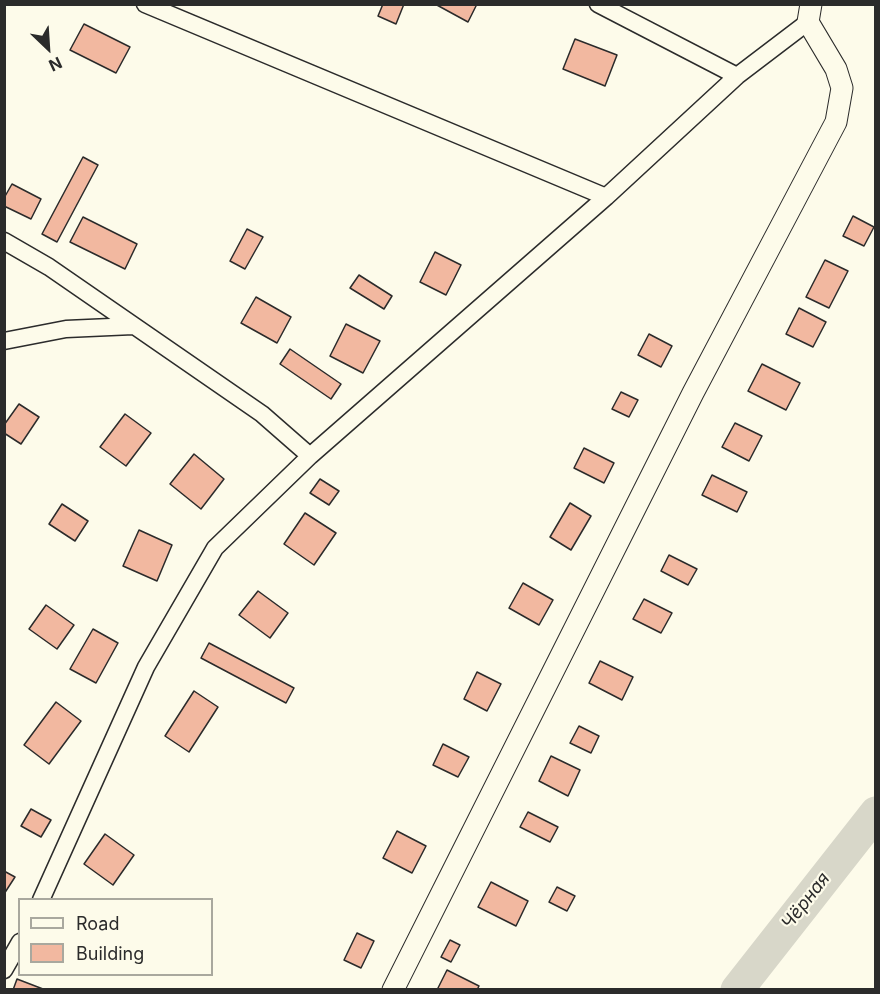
<!DOCTYPE html>
<html>
<head>
<meta charset="utf-8">
<style>
  body { margin:0 }
  #map { position:relative; width:880px; height:994px; overflow:hidden; background:#fdfbea; font-family:Inter,sans-serif }
  canvas { display:block }
  .frame { position:absolute; inset:0; border:6px solid #2b2b2b; pointer-events:none }
  .legend { position:absolute; left:18px; top:898px; width:195px; height:78px; box-sizing:border-box; background:#fdfbea; border:2px solid #a9a89e; margin:0; padding:8px 10px; list-style:none; font-size:18px; color:#2b2b2b }
  .legend li { display:flex; align-items:center; gap:12px; height:30px }
  .legend b { width:30px; border:2px solid #a9a89e }
  .north { position:absolute; left:18px; top:18px; width:60px; height:60px; -webkit-text-stroke:4px #fdfbea; paint-order:stroke; rotate:155deg; font-size:16px; font-weight:700; line-height:24px; text-align:center; color:#2b2b2b }
  .north::after { content:''; display:block; margin:auto; width:21px; height:27px; background:#2b2b2b; clip-path:polygon(50% 0,100% 100%,50% 72%,0 100%) }
</style>
</head>
<body>
<div id="map">
<canvas width="880" height="994"></canvas>
<div class="frame"></div>
<ul class="legend">
<li><b style="height:8px;background:#fdfbea"></b>Road</li>
<li><b style="height:16px;background:#f2b8a0"></b>Building</li>
</ul>
<div class="north">N</div>
</div>
<script>
const c = document.querySelector('canvas').getContext('2d');
c.lineJoin = 'round';
function stroke(path, color, width, dash) { c.strokeStyle = color; c.lineWidth = width; c.lineCap = dash ? 'butt' : 'round'; c.setLineDash(dash || []); c.stroke(path); }
function fillPath(path, color) { c.fillStyle = color; c.fill(path, 'evenodd'); }
function drawText(font, color, halo, rows, align = 'center') {
  c.font = font + ' Inter,sans-serif'; c.lineWidth = 4.5; c.setLineDash([]); c.textBaseline = 'middle'; c.strokeStyle = halo; c.fillStyle = color; for (const [text, x, y, turn = 0] of rows) {
    c.save(); c.translate(x, y); c.rotate((+turn || 0) * Math.PI / 180); c.textAlign = isNaN(turn) ? turn : align; if (halo) c.strokeText(text, 0, 0); c.fillText(text, 0, 0); c.restore();
  }
}
stroke(new Path2D(`
  M737 990 876 813`), '#d8d7c9', 33);
const building = new Path2D(`
  M383 4H404L396 24 378 16Z
  M435 4H477L468 22Z
  M84 24 130 47 116 73 70 50Z
  M575 39 617 55 605 86 563 69Z
  M83 157 98 165 57 242 42 234Z
  M12 184 41 199 31 219 4 206V198Z
  M853 216 874 227 864 246 843 236Z
  M83 217 137 244 125 269 70 242Z
  M247 229 263 237 245 269 230 261Z
  M435 252 461 265 446 295 420 282Z
  M825 260 848 271 829 308 806 297Z
  M359 275 392 296 384 309 350 288Z
  M256 297 291 317 277 343 241 323Z
  M799 308 826 322 813 347 786 334Z
  M346 324 380 341 363 373 330 356Z
  M649 334 672 346 661 367 638 355Z
  M290 349 341 384 331 399 280 364Z
  M762 364 800 383 786 410 748 391Z
  M621 392 638 400 629 417 612 409Z
  M19 404 39 417 21 444 4 433V425Z
  M125 414 151 433 126 466 100 447Z
  M735 423 762 436 749 461 722 447Z
  M584 448 614 463 604 483 574 468Z
  M194 454 224 479 201 509 170 484Z
  M712 475 747 492 737 512 702 495Z
  M320 479 339 491 329 505 310 493Z
  M570 503 591 516 571 550 550 537Z
  M62 504 88 521 75 541 49 524Z
  M305 513 336 533 314 565 284 544Z
  M139 530 172 545 157 581 123 566Z
  M669 555 697 569 688 585 661 571Z
  M523 583 553 600 539 625 509 608Z
  M258 591 288 613 270 638 239 615Z
  M644 599 672 613 661 633 633 619Z
  M46 605 74 625 57 649 29 629Z
  M93 629 118 643 96 683 70 669Z
  M209 643 294 688 286 703 201 658Z
  M600 661 633 677 622 700 589 683Z
  M477 672 501 684 487 711 464 699Z
  M194 691 218 707 189 752 165 736Z
  M56 702 81 721 49 764 24 745Z
  M579 726 599 736 591 753 570 743Z
  M443 744 469 757 458 777 433 765Z
  M551 756 580 770 568 796 539 781Z
  M31 809 51 820 41 837 21 826Z
  M528 812 558 827 550 842 520 827Z
  M397 831 426 846 412 873 383 858Z
  M105 834 134 855 113 885 84 864Z
  M4 871 15 877 4 894Z
  M491 882 528 901 516 926 478 907Z
  M557 887 575 896 567 911 549 902Z
  M357 933 374 941 361 968 344 960Z
  M450 940 460 945 451 962 441 957Z
  M447 970 479 986 477 990H437Z
  M17 979 43 989V990H13Z`);
fillPath(building, '#f2b8a0');
stroke(building, '#2b2b2b', 1.5);
const minor = new Path2D(`
  M145 4 606 197
  M598 4 737 76 808 22
  M4 241 49 267 262 414 310 456
  M4 341 66 329 133 326
  M41 900 146 667 215 548 310 456 606 197 737 76
  M4 970 20 942`);
const tertiary = new Path2D(`
  M393 990 693 393 836 122 842 88 836 69 808 22 811 4`);
stroke(minor, '#2b2b2b', 19);
stroke(tertiary, '#2b2b2b', 23);
stroke(minor, '#fdfbea', 16);
stroke(tertiary, '#fdfbea', 21);
drawText('italic 18px', '#2b2b2b', '#fdfbea', [
  ["Чёрная",806,901,-52]
]);
</script>
</body>
</html>
